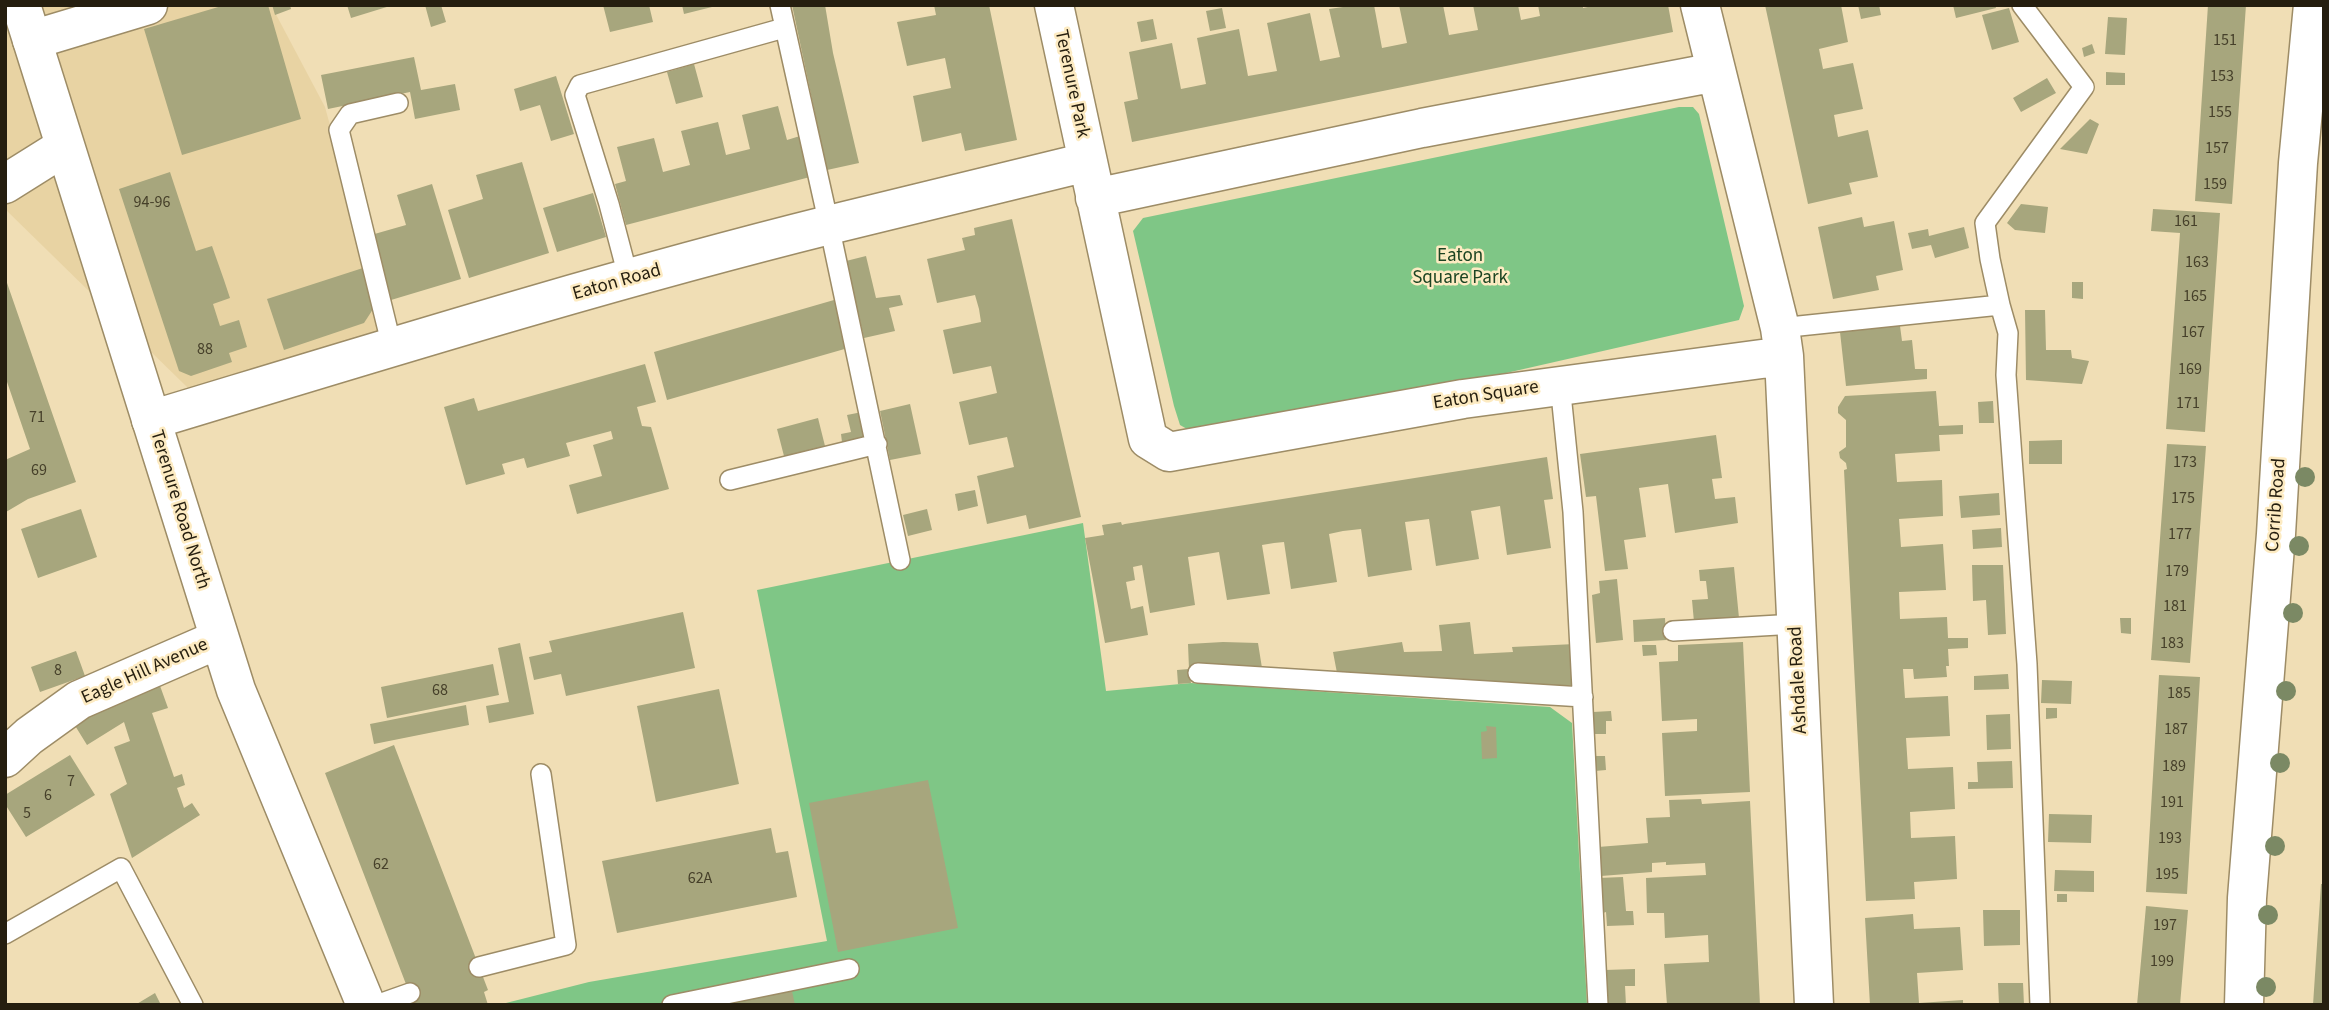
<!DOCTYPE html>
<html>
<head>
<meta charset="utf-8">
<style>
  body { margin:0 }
  #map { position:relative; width:2329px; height:1010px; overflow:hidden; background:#f0deb5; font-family:"Source Sans 3",sans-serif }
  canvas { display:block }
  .frame { position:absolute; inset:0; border:7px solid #251e0f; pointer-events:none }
</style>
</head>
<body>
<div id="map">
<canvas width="2329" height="1010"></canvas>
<div class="frame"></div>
</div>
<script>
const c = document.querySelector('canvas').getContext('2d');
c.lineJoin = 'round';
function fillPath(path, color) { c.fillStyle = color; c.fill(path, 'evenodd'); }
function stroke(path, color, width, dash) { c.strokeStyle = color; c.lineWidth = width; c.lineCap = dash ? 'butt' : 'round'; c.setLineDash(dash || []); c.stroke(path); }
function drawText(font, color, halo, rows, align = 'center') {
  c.font = font + ' "Source Sans 3",sans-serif'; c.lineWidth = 5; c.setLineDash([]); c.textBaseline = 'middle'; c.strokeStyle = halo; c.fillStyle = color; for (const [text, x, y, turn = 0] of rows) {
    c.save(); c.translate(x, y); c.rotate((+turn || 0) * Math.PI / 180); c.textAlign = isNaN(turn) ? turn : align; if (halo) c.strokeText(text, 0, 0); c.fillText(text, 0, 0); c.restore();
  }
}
fillPath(new Path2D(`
  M5 5H271L325 107 387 334 188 388 5 209Z`), '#e8d3a3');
fillPath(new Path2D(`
  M1679 107H1693L1699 114 1744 306 1739 320 1471 381 1194 433 1180 425 1174 406 1133 231 1143 218Z
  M1083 523 1106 691 1191 683 1550 707 1572 723 1587 1005H498L589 982 827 941 757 590Z`), '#7fc686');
fillPath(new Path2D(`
  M225 5H268L301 119 182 155 144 29Z
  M272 5H290L291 9 275 15Z
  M347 5H390V6L351 18Z
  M425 5H441L446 22 431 27Z
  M603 5H649L653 22 610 32Z
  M682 5H716V6L684 14Z
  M792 5H825L833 53 859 163 827 170Z
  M934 5H989L1017 140 965 151 961 133 922 142 913 96 951 88 945 58 907 66 897 22 936 15Z
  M1357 5H1374L1382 48 1407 43 1399 5H1443L1449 35 1478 30 1473 5H1518L1521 20 1540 16 1538 5H1583V8L1597 5H1668L1673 32 1132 142 1124 102 1138 99 1129 52 1172 43 1181 89 1206 84 1197 38 1239 29 1248 76 1277 71 1267 23 1310 13 1320 61 1340 57 1329 9Z
  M1765 5H1841L1848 42 1819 49 1823 69 1853 63 1863 109 1834 115 1838 137 1868 130 1878 177 1849 183 1852 194 1808 204Z
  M1858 5H1879L1881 15 1861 19Z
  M1953 5H1995L1996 8 1956 18Z
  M2208 5H2246L2232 204 2195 201Z
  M1222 8 1226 28 1210 31 1206 11Z
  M2009 8 2019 42 1992 50 1982 15Z
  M2108 17 2127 18 2125 55 2105 54Z
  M1153 19 1157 39 1141 42 1137 22Z
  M2092 44 2095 53 2084 57 2082 48Z
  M414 57 421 90 455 84 460 110 415 119 410 92 328 109 321 75Z
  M694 64 703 97 676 104 667 72Z
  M2106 72 2125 73V85H2106Z
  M556 76 574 134 551 141 540 105 520 111 514 89Z
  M2047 78 2056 93 2021 112 2013 98Z
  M778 106 787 140 800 136 810 177 626 225 615 184 626 181 617 147 654 138 663 172 690 165 681 131 718 122 726 155 750 149 742 115Z
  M2090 119 2099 124 2087 154 2060 149Z
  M522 162 549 253 469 278 448 210 483 199 476 175Z
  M170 172 196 251 212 246 224 280 230 298 213 304 220 326 239 320 247 347 229 353 232 362 191 376 179 371 119 189Z
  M432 184 461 279 391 300 371 235 406 225 397 195Z
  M593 193 606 237 557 252 543 208Z
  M2021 204 2048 207 2045 233 2015 230 2007 223Z
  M2153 209 2220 213 2205 432 2166 429 2180 233 2151 231Z
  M1862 217 1864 227 1894 221 1903 270 1876 276 1879 290 1833 299 1818 227Z
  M1012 219 1081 517 1029 529 1026 515 987 524 977 476 1014 467 1007 437 969 445 959 402 997 393 991 366 953 374 943 330 981 322 979 309 975 295 937 303 927 259 965 250 962 238 975 235 974 228Z
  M1964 227 1969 248 1935 258 1931 245 1912 249 1908 233 1928 229 1929 236Z
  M866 256 876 298 900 295 903 305 889 308 895 331 864 338 846 261Z
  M366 267 377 303 364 323 284 350 267 299Z
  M6 280 76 482 28 499 6 512 5 460 30 449 5 376Z
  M2072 282H2083V299L2072 298Z
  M834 300 848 348 667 400 654 352Z
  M2025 310H2045L2046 350H2071L2072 358 2089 361 2082 384 2026 380Z
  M1900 326 1902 341 1912 340 1915 369H1927V379L1846 386 1840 332Z
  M645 364 656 402 637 407 642 426 651 427 669 489 577 514 569 485 602 476 593 445 613 439 611 431 566 443 570 456 527 468 524 458 502 464 505 474 466 485 444 407 474 398 478 411Z
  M1936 391 1939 426 1963 425V434L1939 435 1940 451 1895 454 1897 482 1942 480 1943 516 1899 519 1901 547 1943 544 1946 590 1899 592 1900 619 1947 617 1948 638H1968V648L1948 649 1949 666H1946L1947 677 1914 679 1913 669H1903L1905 698 1948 696 1950 736 1906 738 1908 769 1953 767 1955 809 1910 812 1911 838 1955 836 1957 879 1914 882 1915 899 1866 901 1844 470 1847 469 1846 463 1840 458 1839 452 1846 447V420L1838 413V407L1845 396Z
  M1993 401 1994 423H1979L1978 402Z
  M910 404 921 454 890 460 880 411Z
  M862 412 868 436 842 442 841 434 851 432 847 415Z
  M818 418 825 446 784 456 777 429Z
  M1716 435 1722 478 1712 479 1715 499 1735 497 1738 523 1675 533 1668 484 1639 488 1646 537 1624 540 1628 569 1605 571 1596 496 1586 497 1580 454Z
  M2062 440V464H2029V441Z
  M2167 444 2206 446 2190 663 2151 660Z
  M1547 457 1553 499 1544 500 1551 548 1507 555 1500 506 1471 511 1479 559 1436 566 1429 519 1405 522 1412 570 1368 577 1361 529 1343 531 1329 534 1337 582 1291 589 1284 542 1274 543 1262 545 1270 594 1227 600 1219 552 1201 555 1188 557 1195 605 1150 613 1142 565 1133 567 1135 580 1126 582 1131 609 1143 606 1148 635 1105 643 1085 538 1104 535 1102 525 1121 522 1122 525 1125 524Z
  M975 490 978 506 958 511 955 494Z
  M1999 493 2000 515 1961 518 1959 496Z
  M81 509 97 557 38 578 21 529Z
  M927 509 932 530 908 536 903 515Z
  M2001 528 2002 547 1973 549 1972 530Z
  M1972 565H2003L2006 634 1988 635 1986 600 1973 601Z
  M1734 567 1739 618 1694 622 1692 600 1708 599 1706 581H1700L1699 570Z
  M1617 579 1623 640 1596 643 1592 595 1600 593 1599 581Z
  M683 612 695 668 566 696 561 674 534 680 529 657 552 652 549 641Z
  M1665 618 1666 640 1634 642 1633 620Z
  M2120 618H2131V634L2121 633Z
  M1470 622 1474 654 1513 652 1512 647 1575 644 1577 685 1553 686 1337 673 1333 652 1402 642 1404 652 1442 651 1439 625Z
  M1223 642 1258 643 1262 668 1189 669 1188 644Z
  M1743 642 1750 792 1665 796 1662 733 1697 731V719L1662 721 1659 662 1678 661V645Z
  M520 643 534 714 489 723 486 706 509 702 498 648Z
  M1642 645H1656L1657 655 1643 656Z
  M76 651 85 676 40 692 31 667Z
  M493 664 499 695 387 718 381 687Z
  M1189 669 1191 683 1178 684 1177 670Z
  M2008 674 2009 689 1974 690V676Z
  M2159 675 2200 677 2187 894 2146 892Z
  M2042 680 2072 681 2071 704 2041 703Z
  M159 683 168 708 152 713 174 777 182 774 185 785 177 788 184 808 192 803 200 815 132 858 110 794 127 784 114 747 130 741 124 722 87 745 74 724Z
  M719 689 739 784 656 802 637 706Z
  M466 705 469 725 374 744 370 724Z
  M2046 708H2057V718L2046 719Z
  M1611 711 1612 721H1606V734H1594L1593 712Z
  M2010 714 2011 749 1987 750 1986 715Z
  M1486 726 1496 727 1497 758 1482 759 1481 732 1487 731Z
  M394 745 488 990 484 992 488 1005H414L325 773Z
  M70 755 95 795 26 837 5 804V795Z
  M1595 756H1605L1606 770 1595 771Z
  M2012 761 2013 788 1968 789V782H1978L1977 762Z
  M928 780 958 928 838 952 809 803Z
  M1701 799 1702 804 1750 801 1760 1005H1667L1664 964 1709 962 1708 935 1665 938 1664 913H1647L1646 878 1706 875 1705 863 1666 865V862L1652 863V872L1601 876 1598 847 1648 843 1646 818 1670 817 1669 800Z
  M2049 814 2092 815 2091 843 2048 842Z
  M771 828 776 853 788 851 797 897 617 933 602 861Z
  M2055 870 2094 871V892L2054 891Z
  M1623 877 1626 911H1633L1634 925 1607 926 1606 912 1603 913 1598 878Z
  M2321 884H2324V1005H2313Z
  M2057 894H2067V902H2057Z
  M2146 906 2188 910 2180 1005H2137Z
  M1983 910H2020V945L1984 946Z
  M1913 914 1914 929 1960 927 1963 970 1917 973 1919 1003 1963 1000V1005H1870L1865 918Z
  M1635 969V986H1625L1626 1005H1606L1605 970Z
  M1998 983H2023L2024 1005H1999Z
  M792 991 795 1005H732V1004Z
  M155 993 161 1005H135Z`), '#a7a67d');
const lane = new Path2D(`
  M780 5 829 225 900 560
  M629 280 609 204 575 95 580 85 784 28
  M2000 305 1990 259 1985 223 2084 87 2022 5
  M1780 328 2000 305 2008 333 2006 375 2027 664 2040 1005
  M392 347 339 130 350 114 398 103
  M1560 384 1573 512 1598 1005
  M730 480 877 444
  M1673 631 1796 624
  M1198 673 1583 697
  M5 934 121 868 193 1005
  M479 967 566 945 541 774
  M376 1005 410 993
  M672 1005 849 969`);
const street = new Path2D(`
  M1054 5 1148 439 1169 452 1463 399 1784 356
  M1700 5 1780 328 1784 356 1814 1005
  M32 40 148 5
  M5 184 64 147
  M1095 198 1422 128 1716 72
  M151 420C376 352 601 282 829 225 915 204 1001 183 1087 162
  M5 758 29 736 79 700 219 639
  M2244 1005 2247 898 2276 534 2298 163 2313 5`);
const secondary = new Path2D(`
  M21 5 236 690 366 1005`);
stroke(lane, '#9d8c66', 22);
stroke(street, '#9d8c66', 41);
stroke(secondary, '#9d8c66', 41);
stroke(lane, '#fff', 19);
stroke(street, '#fff', 38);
stroke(secondary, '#fff', 38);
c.fillStyle = '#7b8964';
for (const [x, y] of [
  [2305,477],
  [2299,546],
  [2293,613],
  [2286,691],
  [2280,763],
  [2275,846],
  [2268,915],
  [2266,987]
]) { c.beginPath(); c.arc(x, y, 10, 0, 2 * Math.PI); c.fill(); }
drawText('16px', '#46402a', null, [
  ["151",2225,41],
  ["153",2222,77],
  ["155",2220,113],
  ["157",2217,149],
  ["159",2215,185],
  ["94-96",152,203],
  ["161",2186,222],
  ["163",2197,263],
  ["165",2195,297],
  ["167",2193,333],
  ["88",205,350],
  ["169",2190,370],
  ["171",2188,404],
  ["71",37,418],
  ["173",2185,463],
  ["69",39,471],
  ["175",2183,499],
  ["177",2180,535],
  ["179",2177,572],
  ["181",2175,607],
  ["183",2172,644],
  ["8",58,671],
  ["68",440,691],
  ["185",2179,694],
  ["187",2176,730],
  ["189",2174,767],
  ["7",71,782],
  ["6",48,796],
  ["191",2172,803],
  ["5",27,814],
  ["193",2170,839],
  ["62",381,865],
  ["195",2167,875],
  ["62A",700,879],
  ["197",2165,926],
  ["199",2162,962]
]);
drawText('19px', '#251e0f', '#fdebc2', [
  ["Terenure Park",1071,84,78],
  ["Eaton Road",617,283,-16],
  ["Eaton Square",1486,396,-9],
  ["Corrib Road",2277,505,-86],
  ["Terenure Road North",179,510,73],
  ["Eagle Hill Avenue",145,672,-24],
  ["Ashdale Road",1799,680,-93]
]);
drawText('19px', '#1b4422', '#fdebc2', [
  ["Eaton",1460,257],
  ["Square Park",1460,279]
]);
</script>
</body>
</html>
